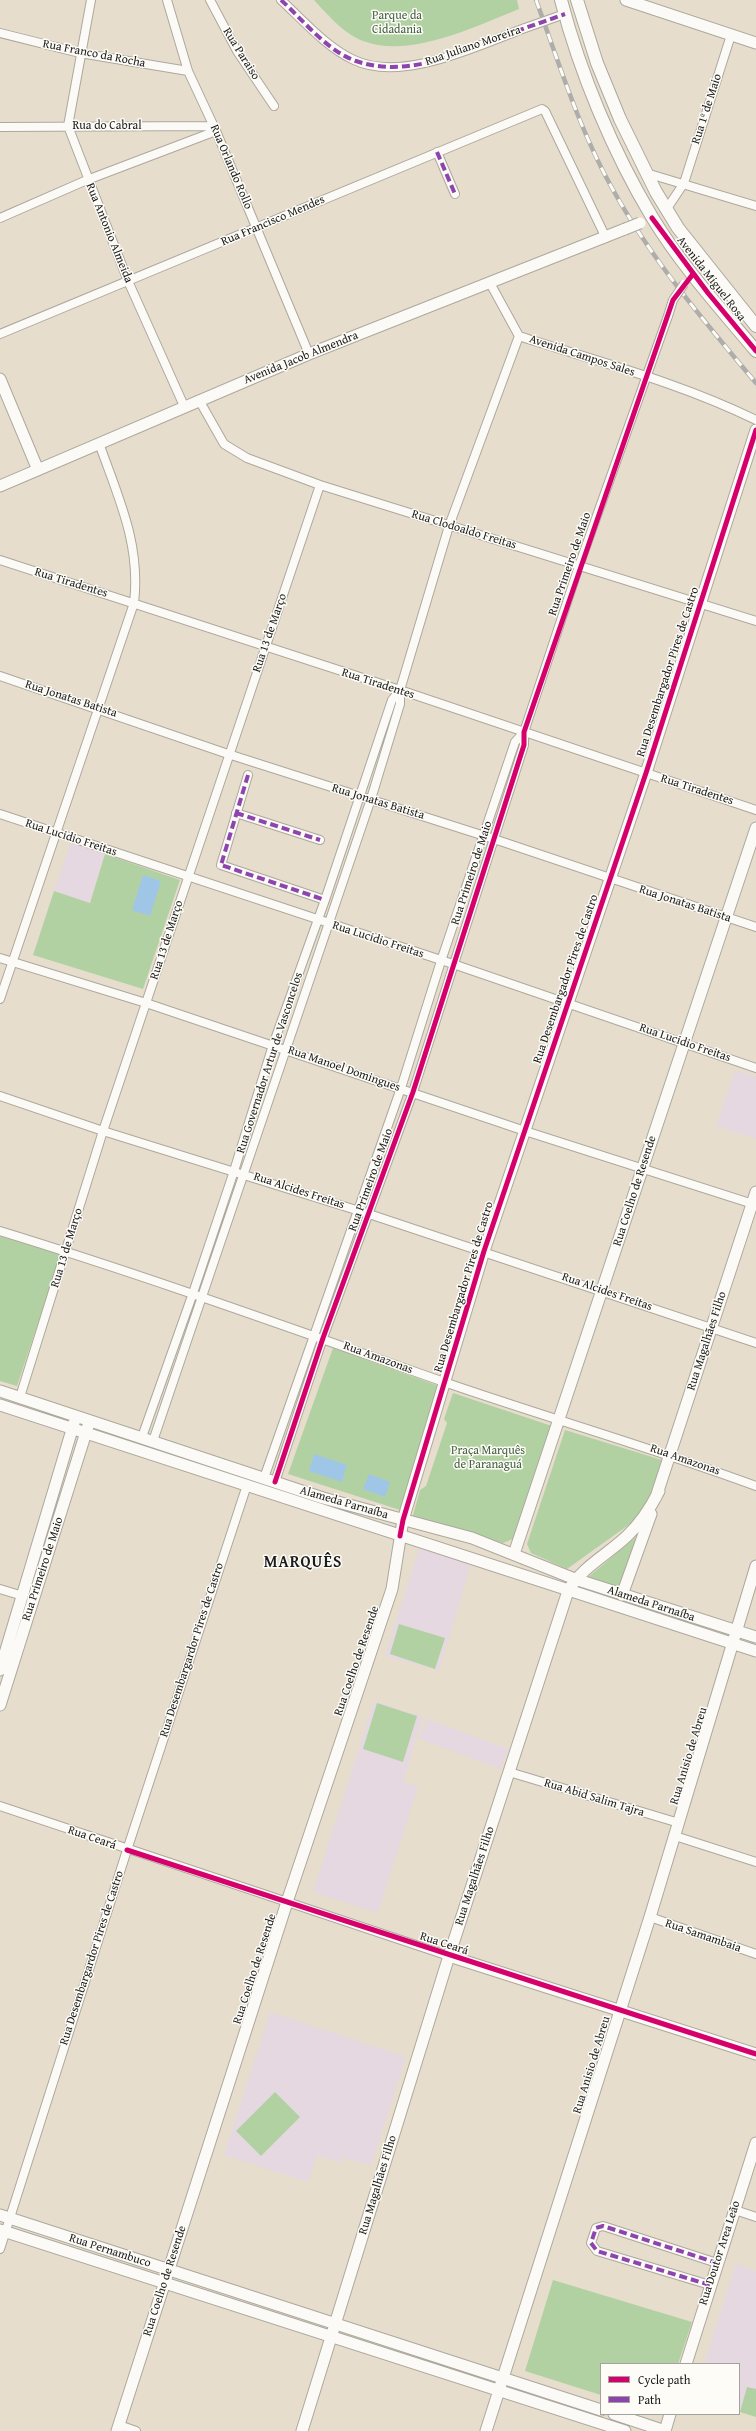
<!DOCTYPE html>
<html>
<head>
<meta charset="utf-8">
<style>
  body { margin:0 }
  #map { position:relative; width:756px; height:2431px; overflow:hidden; background:#e6ddcc; font-family:"Gentium Book Plus",serif }
  canvas { display:block }
  .legend { position:absolute; left:600px; top:2363px; width:140px; height:52px; box-sizing:border-box; background:#fdfcf7; border:1px solid #a3a29f; margin:0; padding:5px 7px; list-style:none; font-size:12px; color:#1c1c1c }
  .legend li { display:flex; align-items:center; gap:8px; height:20px }
  .legend b { width:20px; border:1px solid #a3a29f }
</style>
</head>
<body>
<div id="map">
<canvas width="756" height="2431"></canvas>
<ul class="legend">
<li><b style="height:5px;background:#d6006c"></b>Cycle path</li>
<li><b style="height:5px;background:#8e44ad"></b>Path</li>
</ul>
</div>
<script>
const c = document.querySelector('canvas').getContext('2d');
c.lineJoin = 'round';
function fillPath(path, color) { c.fillStyle = color; c.fill(path, 'evenodd'); }
function stroke(path, color, width, dash) { c.strokeStyle = color; c.lineWidth = width; c.lineCap = dash ? 'butt' : 'round'; c.setLineDash(dash || []); c.stroke(path); }
function drawText(font, color, halo, rows, align = 'center') {
  c.font = font + ' "Gentium Book Plus",serif'; c.lineWidth = 3; c.setLineDash([]); c.textBaseline = 'middle'; c.strokeStyle = halo; c.fillStyle = color; for (const [text, x, y, turn = 0] of rows) {
    c.save(); c.translate(x, y); c.rotate((+turn || 0) * Math.PI / 180); c.textAlign = isNaN(turn) ? turn : align; if (halo) c.strokeText(text, 0, 0); c.fillText(text, 0, 0); c.restore();
  }
}
fillPath(new Path2D(`
  M71 842 105 854 90 903 54 891Z
  M735 1070 756 1077V1139L716 1126Z
  M420 1546 471 1564 439 1671 385 1656Z
  M374 1701 423 1717 403 1781 418 1787 378 1913 313 1892Z
  M427 1719 508 1749 501 1769 419 1739Z
  M270 2012 406 2057 371 2166 342 2157 340 2163 317 2155 308 2182 224 2155Z
  M736 2264 756 2271V2417L739 2411V2364H704Z`), '#e6d8e0');
fillPath(new Path2D(`
  M314 0H517L519 9C476 26 410 59 363 41 344 34 327 14 314 0Z
  M105 854 180 880 143 989 33 955 54 891 90 903Z
  M0 1236 61 1254 17 1386 0 1381Z
  M333 1348 439 1386 400 1510 288 1474Z
  M453 1393 552 1426 513 1539 503 1543 445 1526 412 1519 420 1490 426 1486 447 1423 444 1419Z
  M565 1430 662 1460 649 1499 634 1521 567 1569 531 1553 527 1544Z
  M636 1537 618 1589 587 1578Z
  M399 1624 445 1638 435 1669 390 1654Z
  M377 1703 417 1716 403 1762 363 1749Z
  M275 2092 300 2117 261 2156 236 2131Z
  M553 2280 692 2322 678 2364H601V2395L525 2371Z
  M747 2387 756 2389V2417L740 2412Z`), '#b1d1a3');
fillPath(new Path2D(`
  M143 875 161 881 150 916 132 910Z
  M314 1454 347 1465 342 1482 309 1471Z
  M369 1474 390 1482 385 1497 363 1489Z`), '#a0c6e7');
const street = new Path2D(`
  M91 0 68 126 128 281 184 406
  M167 0 188 71 216 131 309 354
  M210 0 237 51 274 106
  M281 0C304 21 326 47 354 60 402 83 479 45 525 28
  M0 33 80 53 188 71
  M0 127 214 126
  M437 152 455 194
  M646 173 756 206
  M666 210 684 183 731 35
  M0 218 87 180 216 131
  M0 334 542 109 545 111 606 238
  M519 336C599 362 681 383 756 420
  M199 400 224 444 247 458 320 485 756 621
  M0 560 400 690 756 810
  M0 676 228 754 494 839 756 927
  M248 775 221 865 325 900
  M236 813 320 840
  M0 814 453 964 756 1068
  M0 958 146 1003 525 1131 756 1205
  M0 999 134 603C141 544 118 497 99 443
  M0 1096 103 1131 369 1214 756 1343
  M0 1231C150 1277 296 1330 444 1382 548 1418 653 1448 756 1486
  M20 1397 103 1131 320 485
  M142 1437 193 1293 234 1171 273 1045 325 900 392 700 400 690
  M153 1441 371 799 400 704V690L449 526 519 336 490 283
  M264 1478 401 1088 441 961 515 742 524 732
  M275 1482 323 1338 413 1092 524 745V732L579 566 668 316
  M0 1589 23 1596
  M509 1772 679 1823
  M0 1806 449 1956
  M675 1836 756 1862
  M650 1917 756 1954
  M735 2210 756 2217
  M0 2249 127 1850 247 1485
  M710 2285 597 2251 591 2243 596 2228 603 2226 717 2263
  M119 2425 136 2431`);
const secondary = new Path2D(`
  M626 0 756 43
  M0 379 38 470
  M0 486 309 354 625 229
  M0 1391 323 1498 472 1538 575 1579 756 1637
  M0 1405 756 1651
  M656 1497 756 1192
  M514 1554 756 828
  M622 1595 651 1514
  M0 1670 74 1423
  M0 1705 88 1426
  M449 1956 756 2054
  M0 2215 601 2410
  M0 2230 625 2431
  M686 2364 756 2143
  M614 2414 665 2431
  M117 2431 287 1902 392 1589 403 1520 484 1251 646 773 756 430
  M302 2431 449 1956 568 1591C583 1566 607 1555 627 1536 641 1523 651 1507 659 1491
  M486 2431 650 1917 756 1566
  M665 2431 670 2414`);
const primary = new Path2D(`
  M561 0C580 73 613 152 652 217 681 265 720 308 756 351
  M577 0 597 63 620 119 656 192 678 228 756 326`);
stroke(street, '#ada89d', 10);
stroke(secondary, '#ada89d', 13);
stroke(primary, '#ada89d', 14);
stroke(street, '#fbfaf7', 8);
stroke(secondary, '#fbfaf7', 11);
stroke(primary, '#fbfaf7', 12);
const rail = new Path2D(`
  M536 0C559 63 579 129 612 188 651 259 704 321 756 383`);
stroke(rail, '#aeadaa', 4.5);
stroke(rail, '#fdfcf7', 3, [9]);
const streetBridge = new Path2D(`
  M525 28 559 16
  M668 316 673 300 684 284`);
const secondaryBridge = new Path2D(`
  M625 229 640 223`);
stroke(streetBridge, '#ada89d', 10, []);
stroke(secondaryBridge, '#ada89d', 13, []);
stroke(streetBridge, '#fbfaf7', 8);
stroke(secondaryBridge, '#fbfaf7', 11);
stroke(new Path2D(`
  M281 0C303 20 327 51 356 61 405 78 454 55 499 38 521 29 543 22 565 14
  M437 152 455 194
  M248 775 221 865 325 900
  M236 813 320 840
  M710 2285 597 2251 591 2243 596 2228 603 2226 717 2263`), '#8e44ad', 4, [8, 4]);
stroke(new Path2D(`
  M652 218 708 293 756 351
  M275 1482 323 1338 413 1092 524 745V732L673 300 693 274
  M400 1536 403 1520 484 1251 646 773 756 430
  M127 1850 756 2054`), '#d6006c', 5);
drawText('12px', '#466144', '#fdfcf7', [
  ["Parque da",397,16],
  ["Cidadania",397,30],
  ["Praça Marquês",488,1451],
  ["de Paranaguá",488,1465]
]);
drawText('12px', '#1c1c1c', '#fdfcf7', [
  ["Rua Juliano Moreira",473,46,-19],
  ["Rua Franco da Rocha",94,54,11],
  ["Rua Paraiso",241,54,58],
  ["Rua 1º de Maio",707,109,-72],
  ["Rua do Cabral",107,126],
  ["Rua Orlando Rollo",231,167,67],
  ["Rua Francisco Mendes",273,221,-23],
  ["Rua Antonio Almeida",109,233,68],
  ["Avenida Miguel Rosa",711,279,52],
  ["Avenida Campos Sales",582,356,18],
  ["Avenida Jacob Almendra",301,358,-22],
  ["Rua Clodoaldo Freitas",464,530,17],
  ["Rua Primeiro de Maio",570,564,-71],
  ["Rua Tiradentes",71,583,17],
  ["Rua 13 de Março",270,633,-71],
  ["Rua Desembargador Pires de Castro",668,672,-72],
  ["Rua Tiradentes",378,684,18],
  ["Rua Jonatas Batista",71,699,18],
  ["Rua Tiradentes",697,790,18],
  ["Rua Jonatas Batista",378,802,17],
  ["Rua Lucidio Freitas",71,838,18],
  ["Rua Primeiro de Maio",472,873,-72],
  ["Rua Jonatas Batista",685,904,18],
  ["Rua 13 de Março",167,940,-72],
  ["Rua Lucidio Freitas",378,940,18],
  ["Rua Desembargador Pires de Castro",566,979,-71],
  ["Rua Lucidio Freitas",685,1043,19],
  ["Rua Governador Artur de Vasconcelos",270,1063,-72],
  ["Rua Manoel Domingues",344,1069,19],
  ["Rua Primeiro de Maio",371,1180,-70],
  ["Rua Alcides Freitas",299,1191,18],
  ["Rua Coelho de Resende",635,1191,-72],
  ["Rua 13 de Março",67,1248,-73],
  ["Rua Desembargador Pires de Castro",464,1287,-73],
  ["Rua Alcides Freitas",607,1292,19],
  ["Rua Magalhães Filho",707,1341,-72],
  ["Rua Amazonas",378,1358,20],
  ["Rua Amazonas",685,1460,19],
  ["Alameda Parnaíba",344,1503,16],
  ["Rua Primeiro de Maio",43,1569,-72],
  ["Alameda Parnaíba",651,1604,18],
  ["Rua Desembargardor Pires de Castro",192,1650,-72],
  ["Rua Coelho de Resende",357,1661,-71],
  ["Rua Anisio de Abreu",689,1756,-73],
  ["Rua Abid Salim Tajra",594,1798,17],
  ["Rua Ceará",92,1838,19],
  ["Rua Magalhães Filho",475,1876,-72],
  ["Rua Samambaia",703,1936,19],
  ["Rua Ceará",444,1944,18],
  ["Rua Desembargardor Pires de Castro",92,1958,-72],
  ["Rua Coelho de Resende",255,1969,-72],
  ["Rua Anisio de Abreu",592,2065,-73],
  ["Rua Magalhães Filho",378,2185,-73],
  ["Rua Pernambuco",110,2251,18],
  ["Rua Doutor Area Leão",720,2253,-72],
  ["Rua Coelho de Resende",165,2281,-72]
]);
c.letterSpacing = '1px';
drawText('bold 16px', '#1c1c1c', '#fdfcf7', [
  ["MARQUÊS",303,1563]
]);
c.letterSpacing = '0px';
</script>
</body>
</html>
